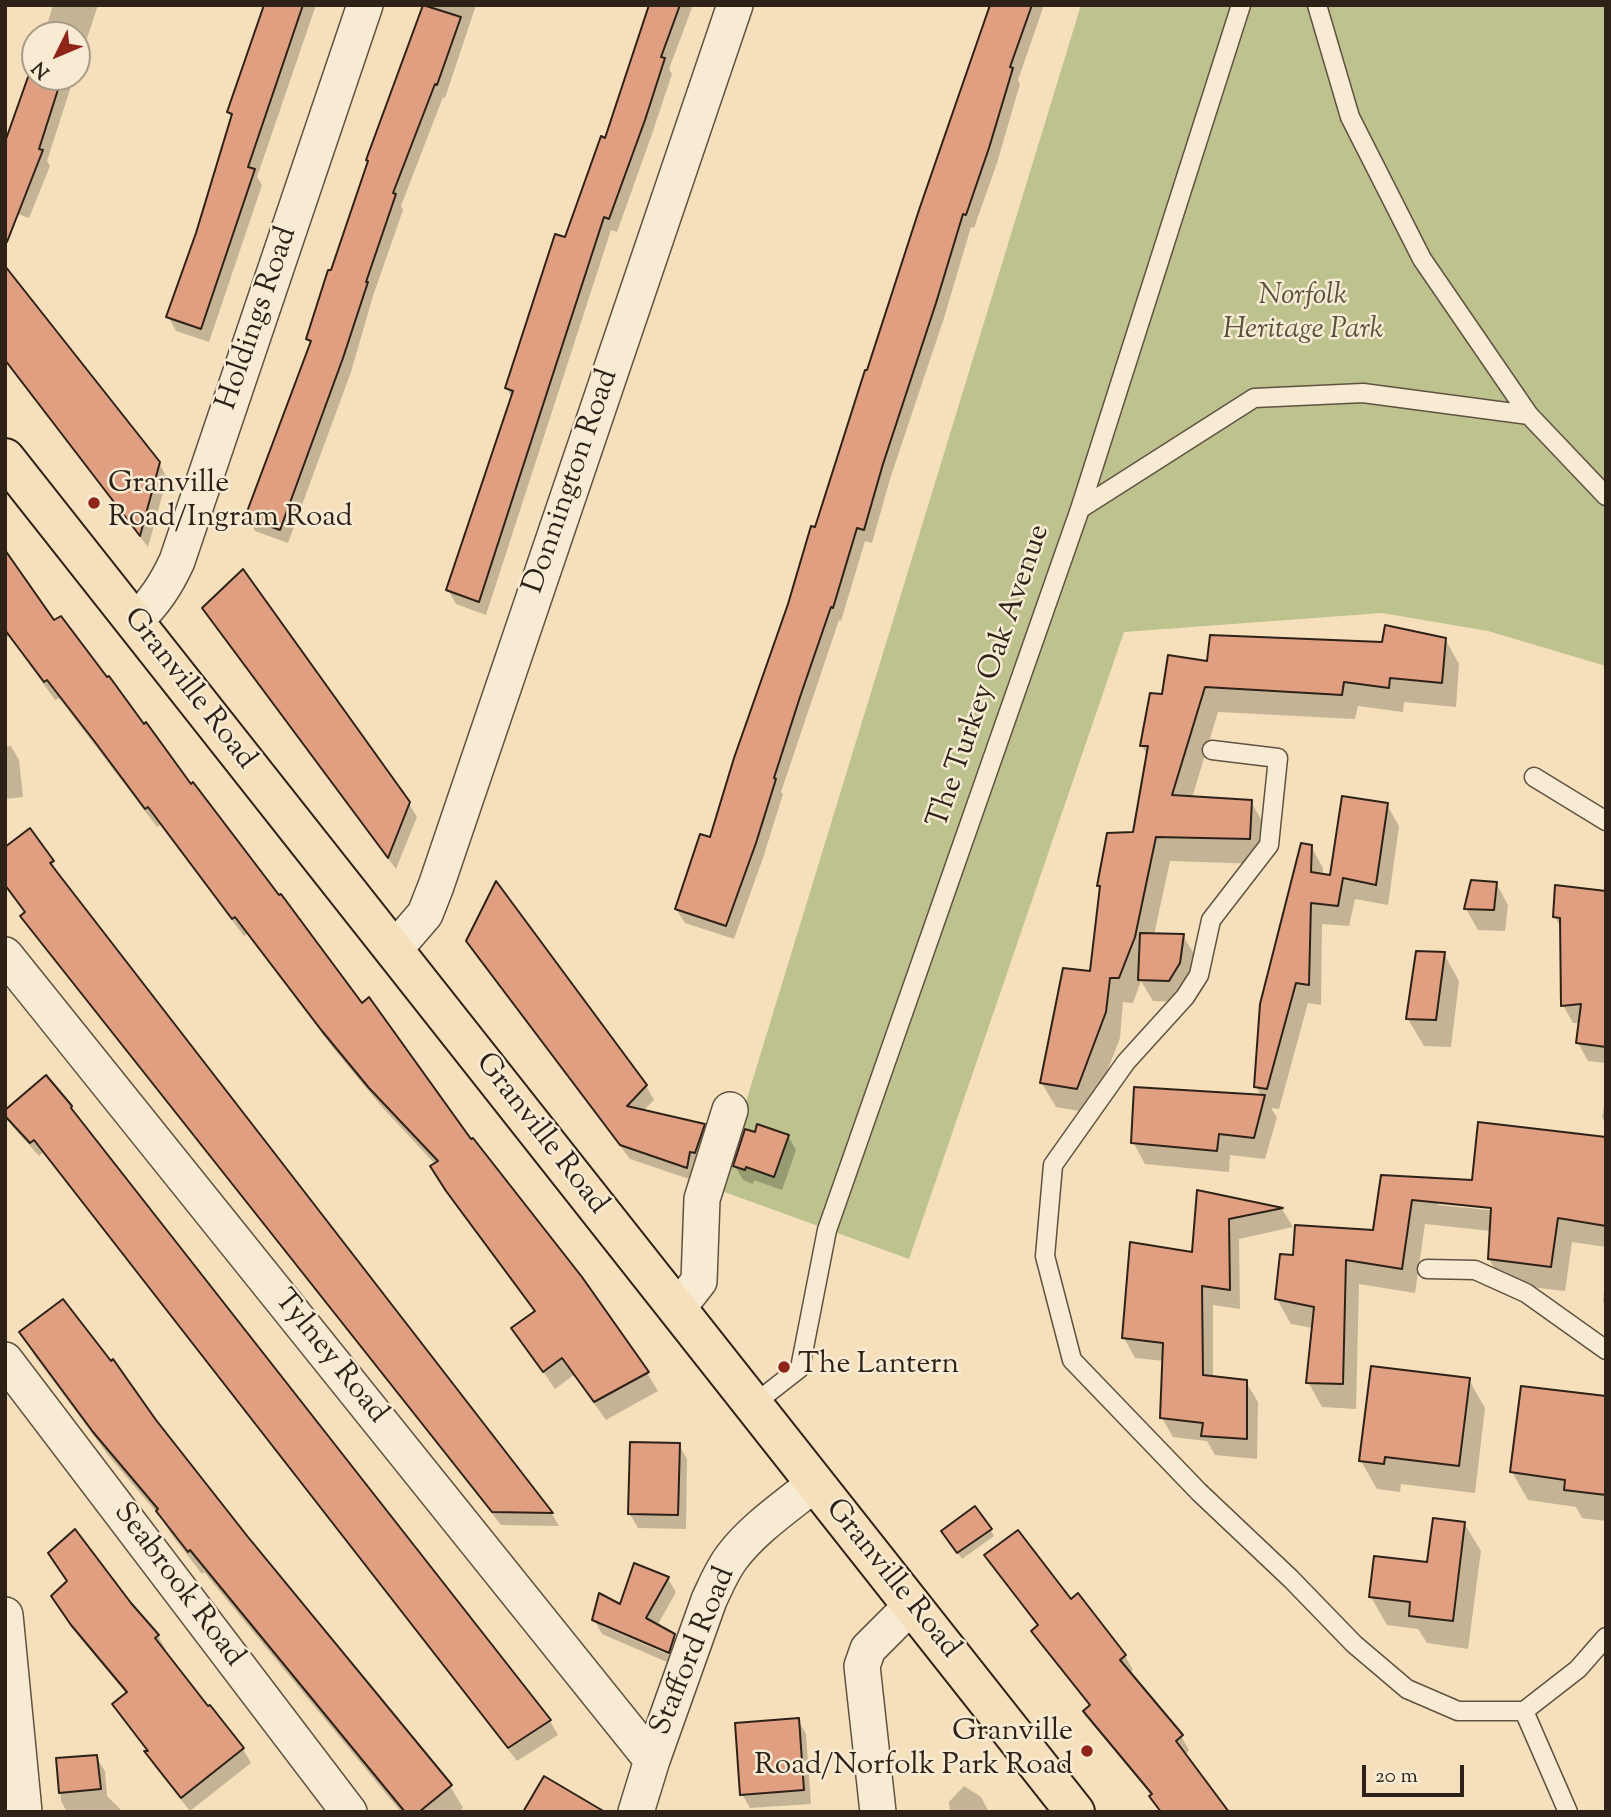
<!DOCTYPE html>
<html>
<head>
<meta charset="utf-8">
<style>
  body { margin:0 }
  #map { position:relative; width:1611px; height:1817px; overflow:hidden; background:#f5e0bb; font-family:"Sorts Mill Goudy",serif }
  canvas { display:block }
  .frame { position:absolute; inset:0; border:7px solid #2e2218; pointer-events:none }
  .north { position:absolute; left:21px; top:21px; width:70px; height:70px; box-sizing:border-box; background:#f8ebd3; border:2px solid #a79b88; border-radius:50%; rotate:227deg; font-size:19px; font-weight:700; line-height:28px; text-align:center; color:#2e2218 }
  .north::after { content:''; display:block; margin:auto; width:24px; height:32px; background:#8f2418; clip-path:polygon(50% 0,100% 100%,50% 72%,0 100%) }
  .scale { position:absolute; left:1362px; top:1765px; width:102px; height:32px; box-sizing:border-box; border:4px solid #2e2218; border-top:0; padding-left:9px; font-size:21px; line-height:24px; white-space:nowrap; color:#2e2218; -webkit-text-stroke:5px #f8ebd3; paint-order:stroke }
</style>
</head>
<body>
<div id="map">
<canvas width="1611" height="1817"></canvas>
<div class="frame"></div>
<div class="north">N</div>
<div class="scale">20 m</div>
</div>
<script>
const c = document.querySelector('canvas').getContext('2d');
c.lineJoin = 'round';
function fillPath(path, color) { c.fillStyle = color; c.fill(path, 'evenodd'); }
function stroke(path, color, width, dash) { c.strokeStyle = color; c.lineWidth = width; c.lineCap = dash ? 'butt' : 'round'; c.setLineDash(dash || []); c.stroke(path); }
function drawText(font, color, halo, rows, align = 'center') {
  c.font = font + ' "Sorts Mill Goudy",serif'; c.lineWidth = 5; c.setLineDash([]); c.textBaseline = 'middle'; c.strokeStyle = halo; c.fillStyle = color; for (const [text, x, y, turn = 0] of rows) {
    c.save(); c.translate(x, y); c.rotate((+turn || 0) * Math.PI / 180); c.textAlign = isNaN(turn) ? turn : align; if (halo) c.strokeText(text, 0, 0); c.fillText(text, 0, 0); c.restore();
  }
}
fillPath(new Path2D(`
  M1081 5H1606V666L1488 631 1382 613 1124 632 909 1259 719 1190Z`), '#bdc28f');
fillPath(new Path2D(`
  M53 5H98L77 69V35H44Z
  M265 5H316L257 177 262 185 209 342 176 331 168 316 197 234 232 118 229 112Z
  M424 5H476L445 98 443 97 401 206 403 210 373 296 351 372 288 543 255 531 247 517 312 345 308 339 370 163 368 160Z
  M649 5H693L669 69 672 74 652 134 617 232 611 230 486 615 456 604 448 590 512 398 507 388 606 140Z
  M990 5H1044L1018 80 1020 84 997 163 974 228 971 227 944 318 890 479 872 543 865 541 841 621 839 620 781 792 783 794 763 858 734 939 685 923 676 909 711 840Z
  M35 61V77H74L47 161 50 166 29 218 5 209 17 117Z
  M5 268 159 463 167 478 148 547 5 361Z
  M5 566 191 786 471 1142 647 1373 658 1391 606 1420 574 1375 555 1389 513 1328 535 1313 459 1210 443 1185 436 1165 382 1107 334 1049 247 934 244 936 160 825 157 827 59 698 55 700 9 636 5 639Z
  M204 608 408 802 417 817 396 869 212 622Z
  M1445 639 1459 664 1456 707 1404 702 1403 712 1358 706 1355 719 1218 712 1192 798 1251 802 1265 826 1263 864 1170 861 1154 935 1183 936 1196 957 1181 1002 1153 1001 1141 981 1133 1003 1123 1002 1120 1038 1091 1113 1056 1107 1041 1082 1092 973 1102 891 1099 886 1135 834 1148 756 1141 745 1164 696 1209 663 1383 644Z
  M11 746 19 760 23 797 5 799V747Z
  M1387 805 1399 826 1388 905 1355 899 1349 926 1322 924 1321 1005 1308 1003 1279 1109 1271 1108 1277 1117 1265 1159 1230 1155 1229 1172 1145 1164 1133 1142 1261 1096 1256 1086 1311 846 1323 868V876L1332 877Z
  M5 849 52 862 60 876 59 877 552 1514 559 1526 501 1525 31 930 23 916 26 913 5 886Z
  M1496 883 1508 905 1505 931 1478 930 1466 909Z
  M1606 892V1063L1588 1061 1578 1043 1580 1023H1573L1563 1005 1562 929 1555 917Z
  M468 941 646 1086 654 1100 643 1111 703 1125 712 1139 695 1181 630 1159 476 956Z
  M1444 954 1459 981 1451 1047 1424 1046 1408 1019Z
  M1606 1094V1124L1602 1117Z
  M71 1107 79 1121 550 1721 558 1735 517 1761 43 1152 39 1156 13 1127 5 1114Z
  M788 1136 796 1150 782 1190 754 1180 753 1184 743 1180 735 1166Z
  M1383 1177 1606 1202V1247L1572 1242 1565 1291 1504 1284 1489 1259 1491 1231 1425 1224 1415 1293 1359 1284 1356 1409 1322 1407 1308 1382 1313 1328 1291 1324 1277 1299 1294 1257 1374 1232ZM1438 1202 1499 1207V1211L1438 1205Z
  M1198 1192 1282 1209 1293 1227 1239 1239 1240 1309 1213 1305V1378L1246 1382 1258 1402 1257 1459 1215 1455 1207 1441 1173 1437 1162 1418 1164 1361 1135 1358 1124 1338 1194 1254Z
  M1606 1268V1307L1603 1302Z
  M21 1332 154 1421 246 1538 450 1786 463 1808 459 1812H401L204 1572 202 1574 171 1534 163 1520 108 1455 34 1355Z
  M1469 1380 1485 1408 1475 1493 1401 1484 1400 1492 1377 1489 1361 1461Z
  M1606 1398V1521L1582 1518 1576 1507 1528 1500 1512 1472Z
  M679 1445 687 1459 686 1529 638 1528 630 1514Z
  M1464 1523 1481 1551 1468 1649 1427 1643 1418 1629 1387 1625 1371 1597 1429 1564Z
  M990 1529 994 1536 962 1559 947 1538Z
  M986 1556 1070 1601 1125 1656 1133 1670 1129 1673 1181 1736 1189 1750 1153 1796 1093 1725 1085 1711 1090 1707 1041 1645 1033 1631 1038 1627Z
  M635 1566 668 1579 676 1592 657 1626 674 1635 682 1650 676 1666 602 1634 594 1619 621 1606ZM602 1622 677 1655 676 1658 602 1626Z
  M130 1604 158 1636 166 1650 164 1652 243 1749 251 1763 190 1811 154 1766 149 1753 114 1704 127 1694 81 1639 62 1611Z
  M798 1720 806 1734 811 1804 750 1808 742 1794Z
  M96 1757 105 1771 107 1796 123 1812H67L61 1801 58 1760Z
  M964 1786 981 1797 989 1812H950L949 1802Z`), '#0003');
const building = new Path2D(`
  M264 5H303L248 167 255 169 201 329 166 317 196 233 232 114 227 112Z
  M423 5 461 17 437 85 435 84 393 193 396 194 366 282H368L343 358 280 530 245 517 311 341 306 339 328 270H331L368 161 366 160Z
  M649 5H680L661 57 665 58 645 120 609 219 604 217 479 602 446 590 513 391 505 388 555 234 565 237 601 136 605 138Z
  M990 5H1032L1010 67 1013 68 989 148 966 215 963 214 936 303 883 464 864 530 857 528 833 608 831 607 800 697 774 778 776 779 756 843 726 926 675 909 700 834 710 837 734 758 788 604 811 526 815 527 865 370H867L919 210Z
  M28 77H62L39 149 43 150 7 242H5V142Z
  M5 266 160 462 140 536 5 360Z
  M5 550 54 620 61 616 107 677 109 676 144 724 146 722 191 784 193 782 279 895 281 894 362 1003 369 997 471 1139 473 1138 582 1277 649 1372 594 1402 562 1358 543 1372 511 1328 535 1311 446 1191 430 1166 438 1161 369 1088 322 1031 235 917 232 919 148 807 145 809 95 742 47 680 44 682 5 630Z
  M243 569 410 802 388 858 202 608Z
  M1385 625 1446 638 1442 683 1390 678 1389 688 1344 682 1342 695 1205 687 1172 795 1252 800 1250 839 1156 837 1135 937 1119 978H1110L1106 1012 1077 1089 1040 1083 1063 968 1090 971 1100 886H1097L1107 833 1133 832 1148 746H1140L1150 693 1162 694 1168 655 1207 661 1210 635 1382 642Z
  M1342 796 1388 803 1376 885 1343 878 1338 906 1311 903 1309 985 1296 983 1267 1089 1254 1087 1260 1004 1301 843 1312 845 1311 872 1330 875Z
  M30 828 54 861 50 863 553 1513 492 1512 20 916 25 912 5 885V847Z
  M1471 880 1497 882 1494 910 1464 909Z
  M496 881 647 1085 627 1106 705 1124 695 1153 690 1152 687 1168 620 1145 466 941Z
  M1555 885 1606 891V1047L1576 1043 1581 1004 1561 1006 1560 918 1553 917Z
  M1140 933 1184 934 1180 963 1169 981 1138 980Z
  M1416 951 1445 952 1436 1020 1406 1019Z
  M46 1075 72 1106 71 1108 551 1720 508 1748 34 1140 30 1143 5 1116V1110Z
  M1134 1087 1265 1095 1254 1138 1219 1134 1217 1151 1131 1143Z
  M1478 1122 1606 1137V1226L1558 1218 1551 1267 1488 1259 1491 1208 1412 1200 1402 1269 1346 1260 1343 1384 1306 1383 1314 1307 1275 1299 1280 1254 1293 1255 1295 1225 1373 1230 1381 1175 1472 1180Z
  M757 1124 789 1135 774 1177 746 1167 745 1170 733 1166 745 1129 755 1132Z
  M1197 1190 1283 1208 1229 1219 1230 1290 1202 1286 1203 1375 1247 1380V1439L1201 1436 1203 1423 1160 1418 1163 1343 1122 1338 1130 1242 1192 1252Z
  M63 1299 111 1361 113 1359 156 1420 248 1537 452 1785 419 1812H405L190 1550 188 1552 156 1511 158 1509 93 1432 19 1332Z
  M1371 1366 1470 1378 1459 1466 1385 1457 1384 1464 1359 1461Z
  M1521 1386 1606 1396V1495L1564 1490 1565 1480 1510 1472Z
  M630 1442 680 1443 678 1515 628 1514Z
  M975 1506 992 1529 957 1553 941 1531Z
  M1433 1518 1465 1522 1453 1621 1409 1616 1410 1602 1369 1597 1374 1556 1427 1562Z
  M75 1529 131 1603 159 1635 155 1638 208 1706 210 1705 244 1748 181 1798 144 1751H148L112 1704 127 1692 71 1625 51 1596 67 1581 48 1553Z
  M1018 1530 1071 1599 1078 1593 1126 1655 1120 1660 1183 1735 1176 1741 1229 1812H1161L1149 1796 1152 1794 1083 1711 1090 1705 1031 1631 1038 1625 984 1555Z
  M634 1563 669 1577 646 1618 675 1634 669 1653 592 1620 599 1593 620 1604Z
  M799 1718 804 1790 740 1795 735 1723Z
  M97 1755 101 1789 59 1793 56 1758Z
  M544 1776 605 1812H523Z`);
fillPath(building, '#df9f80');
stroke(building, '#2e2218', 2);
const service = new Path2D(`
  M1317 5 1350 117 1422 259 1529 415 1606 496
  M1080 509 1254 398 1363 393 1529 415
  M1212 750 1278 758 1269 845 1211 920 1199 975 1185 997 1126 1062 1053 1165 1045 1256 1072 1360 1199 1492 1291 1579 1354 1644 1407 1689 1458 1711H1524L1578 1669 1606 1637
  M1534 777 1606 821
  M1427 1269 1475 1270 1526 1293 1606 1350
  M754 1404 800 1368 827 1230 1080 509 1241 5
  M1524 1711 1568 1812`);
const minor = new Path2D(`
  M134 622C154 603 166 585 177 561L365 5
  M394 950 425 914 436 886 735 5
  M5 955 652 1760
  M678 1308 699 1281 702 1199 730 1110
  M5 1360 349 1812
  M5 1615 24 1812
  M636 1812 652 1760 709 1600C716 1585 722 1570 732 1557 754 1528 787 1506 814 1484
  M878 1812 862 1666 868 1649 912 1605`);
const primary = new Path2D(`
  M5 458 1075 1812`);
stroke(service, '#605241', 21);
stroke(minor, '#605241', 38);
stroke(primary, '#2e2218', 42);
stroke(service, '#f8ebd3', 18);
stroke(minor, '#f8ebd3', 35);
stroke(primary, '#f5e0bb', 38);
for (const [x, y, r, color] of [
  [94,503,7,"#8f2418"],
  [784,1367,7,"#8f2418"],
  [1087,1751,7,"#8f2418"]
]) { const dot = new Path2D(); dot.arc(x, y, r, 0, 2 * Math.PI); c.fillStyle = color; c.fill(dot); stroke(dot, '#f8ebd3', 2.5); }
drawText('italic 30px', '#59523c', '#f8ebd3', [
  ["Norfolk",1303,298],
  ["Heritage Park",1303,332]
]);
drawText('30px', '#2e2218', '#f8ebd3', [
  ["Holdings Road",259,319,-71],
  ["Donnington Road",573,482,-71],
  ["The Turkey Oak Avenue",991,677,-71],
  ["Granville Road",188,690,52],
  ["Granville Road",540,1135,52],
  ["Tylney Road",329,1358,51],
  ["Granville Road",891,1580,51],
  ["Seabrook Road",177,1586,53],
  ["Stafford Road",695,1652,-68]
]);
drawText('30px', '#2e2218', '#f8ebd3', [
  ["Granville",108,486],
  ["Road/Ingram Road",108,520],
  ["The Lantern",798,1367],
  ["Granville",1073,1734,"right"],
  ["Road/Norfolk Park Road",1073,1768,"right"]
], 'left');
</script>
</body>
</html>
